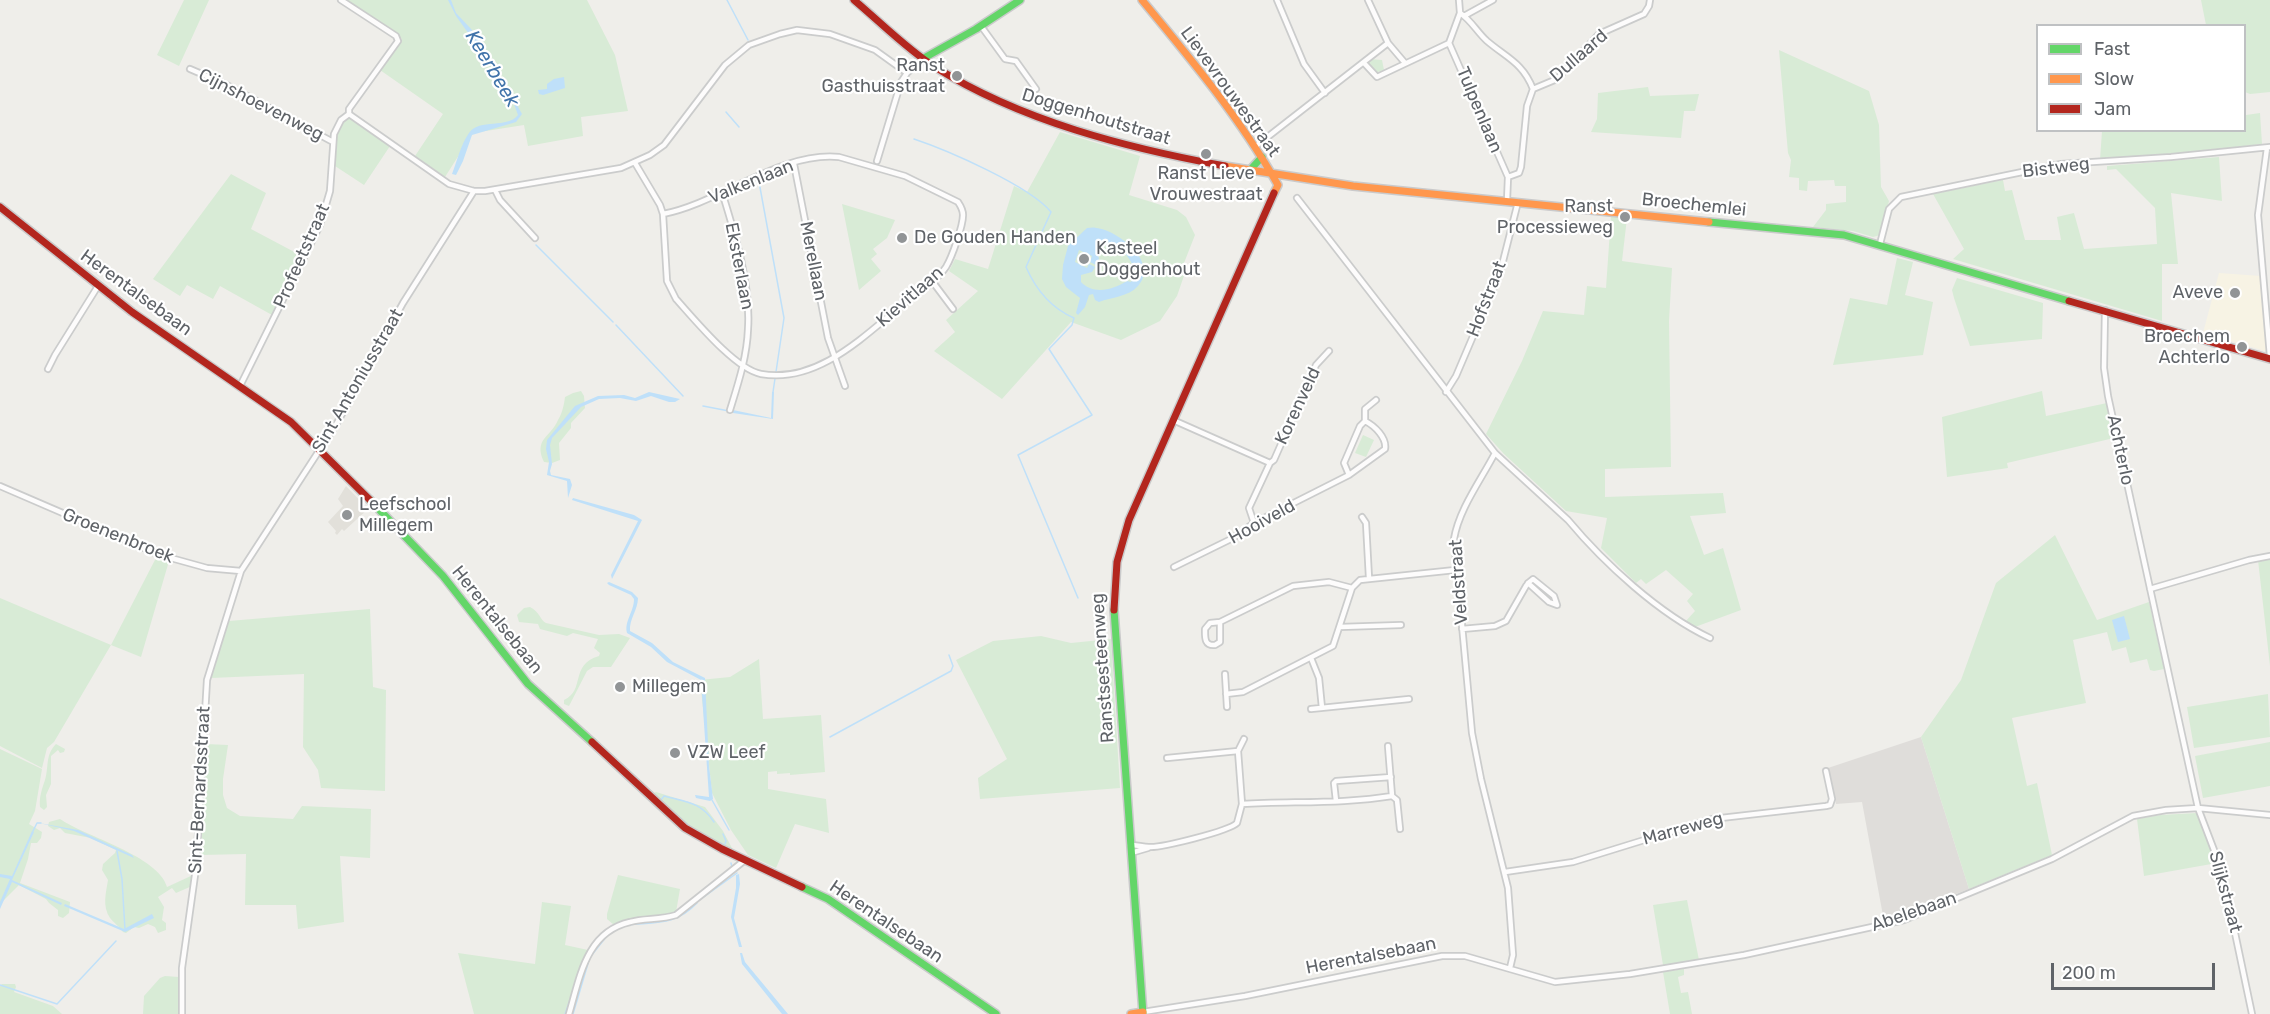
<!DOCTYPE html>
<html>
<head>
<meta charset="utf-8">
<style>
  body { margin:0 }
  #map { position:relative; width:2270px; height:1014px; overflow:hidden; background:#efeeea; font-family:Rubik,sans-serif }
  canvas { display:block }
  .legend { position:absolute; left:2036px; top:24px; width:210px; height:108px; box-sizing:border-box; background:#fff; border:2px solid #bfc1c3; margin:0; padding:8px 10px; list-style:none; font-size:18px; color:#5f6368 }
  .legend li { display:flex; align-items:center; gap:12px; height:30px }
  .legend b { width:30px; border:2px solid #bfc1c3 }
  .scale { position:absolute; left:2051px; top:963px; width:164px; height:27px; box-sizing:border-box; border:3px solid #5f6368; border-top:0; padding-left:8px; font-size:18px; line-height:21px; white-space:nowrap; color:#5f6368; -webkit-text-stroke:4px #fff; paint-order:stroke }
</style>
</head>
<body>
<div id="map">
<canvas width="2270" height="1014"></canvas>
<ul class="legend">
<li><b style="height:8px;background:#63d668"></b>Fast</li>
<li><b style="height:8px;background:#ff974d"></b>Slow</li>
<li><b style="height:8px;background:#b3261e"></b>Jam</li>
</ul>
<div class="scale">200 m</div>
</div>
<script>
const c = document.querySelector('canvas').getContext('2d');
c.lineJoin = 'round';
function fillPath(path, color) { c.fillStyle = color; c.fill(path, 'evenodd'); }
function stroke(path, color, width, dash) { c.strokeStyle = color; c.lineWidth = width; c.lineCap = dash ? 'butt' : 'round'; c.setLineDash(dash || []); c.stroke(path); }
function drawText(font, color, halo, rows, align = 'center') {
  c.font = font + ' Rubik,sans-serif'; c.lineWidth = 4.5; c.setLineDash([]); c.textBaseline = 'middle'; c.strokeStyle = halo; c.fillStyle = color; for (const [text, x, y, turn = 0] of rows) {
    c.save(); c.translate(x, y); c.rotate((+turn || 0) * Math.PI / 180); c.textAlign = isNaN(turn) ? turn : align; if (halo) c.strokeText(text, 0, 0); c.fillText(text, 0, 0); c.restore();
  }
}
fillPath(new Path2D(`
  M2219 273 2261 276 2267 349 2265 351 2203 333Z`), '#f7f3e4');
fillPath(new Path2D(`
  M1921 737 1969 889 1884 921 1862 802 1836 804 1828 768Z`), '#dfddda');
fillPath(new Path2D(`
  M346 486 368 509 344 531 342 529 337 535 335 533 336 531 328 522 343 506 338 499Z`), '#e2e0da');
fillPath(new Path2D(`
  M184 0H209L179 66 157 55Z
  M345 0H587L615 55 628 111 581 117 583 136 528 146 524 125 473 133 445 177 415 156 443 114 380 70 402 39Z
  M2201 0H2270V92L2250 94 2245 92 2244 26 2206 25Z
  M1779 50 1869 91 1879 125 1881 187 1889 201 1881 235 1873 237 1853 231 1813 227 1826 210V204L1846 202V186H1835L1834 180 1808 181 1807 191 1799 190V178L1789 177 1791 160 1788 153Z
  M1369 59 1382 60 1384 70 1375 73 1368 64Z
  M1648 87 1650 96 1699 94 1695 111H1684L1681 138 1591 132 1597 119 1598 93Z
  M2246 99V115L2260 113 2262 144 2193 152 2100 160 2102 131 2244 130Z
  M350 117 390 146 364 185 335 166C335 148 332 127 350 117Z
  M1060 132 1140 156 1129 195 1177 210 1186 217 1195 235 1184 263 1187 267 1177 296 1160 321 1121 340 1071 322 1002 399 934 351 955 332 946 320 978 291 949 271 955 259 988 269 1014 186 1027 192Z
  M2219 157 2222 201 2171 193 2178 264H2162V321L1953 259 1964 249 1933 194 2003 180 2005 191 2012 190 2025 240H2061L2057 217 2074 213 2084 249 2157 244 2155 208 2116 169 2107 170V166Z
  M231 174 266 193 251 229 300 255 272 315 220 286 213 299 187 285 180 296 153 279Z
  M842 204 895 220 887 238 873 249 877 254 871 259 881 271 859 290Z
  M1611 216 1627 218 1622 261 1672 268 1669 321 1671 467 1605 469V497L1723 493 1726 513 1690 516 1704 555 1723 548 1741 610 1695 627 1685 622 1695 611 1687 601 1693 594 1666 570 1646 584 1641 579 1636 583 1601 548 1607 518 1566 511 1504 454 1486 434 1522 361 1543 311 1584 315 1587 286 1606 288Z
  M1897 258 1913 262 1905 295 1933 302 1923 355 1833 365 1850 298 1887 305Z
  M1957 278 2043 303 2042 339 1970 346 1954 298 1952 290Z
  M581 391 584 396 585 408 571 423V428L559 443 560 460 552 463 544 462C533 439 551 437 558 420 562 414 564 405 565 397L573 393Z
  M2042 391 2046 416 2107 403 2114 438 2007 463 2008 468 1947 477 1942 417Z
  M1363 435 1374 440 1366 457 1355 453Z
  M2055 535 2097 620 2149 602 2164 669 2154 671 2150 670 2147 659 2130 663 2126 647 2112 651 2107 632 2073 640 2086 703 2012 718 2027 786 2037 783 2052 855 1969 889 1921 737 1961 680 1996 583Z
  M157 556 169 561 141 657 111 645 54 742 47 748 42 768 0 746V598L111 645Z
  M2270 559V666L2258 560Z
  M530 607C540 612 540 620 546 623L599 635 619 634 630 638 611 667H593L587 671 569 706 564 704V700C586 690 569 665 599 656L600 653 594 648 598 639 573 633 567 636 540 629 538 624 519 622 517 615 524 608Z
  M370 609 373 687 386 690 385 791 321 788 318 770 303 747 304 674 211 678 229 621Z
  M1041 636 1071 643 1111 639 1120 788 980 799 978 778 1007 759 956 660 993 641Z
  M759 659 763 719 821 715 825 772 790 775V773L777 774V771L768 772V789L826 799 829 833 795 824 776 868 748 855 731 830 712 793 700 680 730 677Z
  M2268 694 2270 737 2194 748 2187 707Z
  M2270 742V786L2203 798 2195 756Z
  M56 744 65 749 64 752 60 753 58 750 51 756V784L46 795 47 807 44 810 40 807C39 797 42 789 45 780 49 767 45 755 56 744Z
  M206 744 228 745 223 779V795L227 808 240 816 293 819 302 806 371 809 370 858 340 856 344 922 298 929 296 905H245L246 854 201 855Z
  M0 749 42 769 35 811 29 824 42 832 41 838 37 843H31L28 859 20 883 70 902 69 913 63 918 58 916V910L49 903 46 899 19 885 0 904Z
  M656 792 705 807 723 831 733 850C701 838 677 818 654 793Z
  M2197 813 2217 863 2144 876 2137 819 2160 815Z
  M60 819C84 836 159 856 167 887L193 875 192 886 176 893 172 888 158 897 164 907 162 920 166 923V930L158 933 155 927 148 924 139 928 134 927 126 933 123 932C119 926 114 923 110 918 102 906 106 893 108 880L102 870 103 864 115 853 116 850 91 838 65 833 60 828 54 830 48 826 49 822Z
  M618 875 680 889 676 912C656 919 634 915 614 925L607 919V914Z
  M1687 900 1699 960 1663 965 1653 905Z
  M542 902 571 906 565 945 588 950 581 963 565 1014H474L458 953 535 964Z
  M1684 969V975L1678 977 1681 993 1688 992 1692 1014H1670L1663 972Z
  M165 976 179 977 180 1014H143L144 996 160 978Z
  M2 984H15L16 987 14 992 53 1006 62 1014H0V986Z`), '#d8ebd6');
fillPath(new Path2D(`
  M448 0H451L456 13 472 30 491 59 522 114 516 122 472 135 463 161 456 175 452 174C457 161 461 144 469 133 479 118 508 129 518 115L514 104 499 81 494 69 456 16Z
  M564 77 565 88 543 95 539 94 538 90 547 89V84L554 79Z
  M1087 228C1090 228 1093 227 1096 228 1118 230 1160 263 1138 286 1128 297 1112 297 1099 302L1095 300 1093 294 1089 295 1085 307 1078 315 1076 313 1080 298 1066 287 1062 279 1063 265 1068 246ZM1101 243C1120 244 1130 256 1136 273L1131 282 1127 281C1113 290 1093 295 1081 282V275L1092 272 1095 267 1089 264 1087 268 1075 262 1079 250 1092 256 1090 262 1096 265 1099 259 1096 247Z
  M649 392 680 399 675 402H669L651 396 636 401 620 398 599 399 581 407 552 438 550 445 552 464 550 471 551 475 570 479 572 485 568 498 567 481 547 475 549 462 546 449 547 440 575 406 598 396 624 395 635 398Z
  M772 392H774L773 419 733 413V410L771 418Z
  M573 498 634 515 642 520 612 579 611 575 638 521 572 500Z
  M609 582 632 592 638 598C638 610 629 619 630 631L652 643 673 662 705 678 709 766 713 799 710 801 696 798 695 795 709 797 701 680 667 662 651 647 627 633C624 621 634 612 634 599L631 595 609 585 607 583Z
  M2124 616 2130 639 2118 642 2112 620Z
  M39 823 78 830 132 855 134 858 74 831Z
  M32 831 34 832 12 880 62 903 61 905 12 882 0 909V902L10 879 0 877V874L12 876Z
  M739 874 740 884 734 918 742 947H739L731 917 736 888V875Z
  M65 904 124 929 152 914 154 918 125 932 64 906Z
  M740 953H742L745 962 788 1014H782L742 964Z`), '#bfe0f9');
stroke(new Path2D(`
  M727 0 748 40
  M726 112 739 127
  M914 139C947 150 1030 186 1051 212L1026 267C1036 290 1051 308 1074 318L1072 325 1049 349 1092 415 1018 455 1078 598
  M759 182 784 318 773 392
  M536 245 613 322
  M616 325 683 396
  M703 406 729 411
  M830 737 951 671 953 666 949 655
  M661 800 664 796C686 802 701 802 714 822
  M712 800 729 830
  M674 813 693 829
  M33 831 37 823H41
  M723 834 726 841 725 844
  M717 842 723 844
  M117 851 122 879 125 930
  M731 863 732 867
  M701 899 737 873
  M627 925C656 922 675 926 697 903
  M591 956 606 937
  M0 985 57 1004 116 941
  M565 1014 575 986
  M573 1014 589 960`), '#bfe0f9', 1.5);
const street = new Path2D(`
  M341 0 396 36 398 41 349 109V114
  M1277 0 1304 64 1325 93
  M1368 0 1388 43 1405 63
  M1460 13C1471 20 1477 32 1487 41 1507 58 1523 63 1533 89L1527 106 1521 167 1519 173 1508 177
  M1464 16 1493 0
  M981 26 1005 59 1016 61 1036 89
  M1449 43 1508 177 1507 201
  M1449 43 1460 13 1459 0
  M1364 63 1377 77 1449 43
  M190 69 225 84 333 142
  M1533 89 1557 79 1599 34 1644 14 1649 6 1650 0
  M349 114 449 184 474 191H485L621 168 650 155 664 145 725 65 749 45 780 34 797 30 830 34 875 50 907 73
  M1256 146 1388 43
  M2267 148 2258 215 2270 356
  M877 161 901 82 907 73 924 58
  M635 163 660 205 663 214 667 281 676 299C695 320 735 369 761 374 816 384 862 338 901 306 916 294 935 283 946 267 952 257 963 226 963 215 963 211 960 205 958 202L905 176 839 157C781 151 720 203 663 214
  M794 164 828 338 845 386
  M495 190 500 200 535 238
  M722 192C735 234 751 285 748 329 747 357 738 384 730 410
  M1297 198 1495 453C1481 480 1459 509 1454 539L1472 733 1481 779 1508 888 1513 955 1510 968
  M1880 244 1889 209 1901 197 2061 164 2171 157 2270 147
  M932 281 953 309
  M2105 310 2104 368 2108 396 2198 808 2222 871 2252 1014
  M48 369 55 355 98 286
  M240 386 320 225 330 191 334 134 341 120 349 114
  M1446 392 1456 376 1500 273 1518 202
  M1173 420 1270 463
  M1495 453 1568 520C1604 563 1659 614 1710 638
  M1349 475 1344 463 1360 426 1365 421
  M0 486 160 555 207 568 241 571
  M1362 517 1366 523 1369 578
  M1254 523 1249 508 1270 463 1274 460 1316 365 1329 351
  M1174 567 1233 538 1254 523 1349 475 1385 449C1387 438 1375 426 1365 421V409L1376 400
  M2150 589 2249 560 2270 556
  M1220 622V642L1215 645C1204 646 1205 637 1205 629L1210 623 1220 622 1293 586 1329 582 1352 588
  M1340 627 1401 625
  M1462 629 1495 626 1506 621 1526 586C1528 583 1530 581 1533 579L1554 596 1557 605 1549 602 1528 583
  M1311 658 1319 678 1322 708
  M1225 674 1227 707
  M1226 694 1243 692 1333 646 1352 588 1360 580 1455 570
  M1311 709 1409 699
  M1388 746 1392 796 1397 800 1400 829
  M1167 758 1238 751
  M1336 801 1334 783 1336 781 1391 777
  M1242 804C1292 801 1343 804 1392 796
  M1130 845C1137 845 1143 847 1149 847 1161 848 1229 831 1237 823L1242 804 1238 751 1244 739
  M1131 853 1148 848
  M1505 872 1573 862 1712 819 1826 806 1830 805 1832 799 1826 771
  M1143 1012 1245 996 1442 956H1465L1555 982 1630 974 1744 955 1904 920 2052 859 2133 816 2166 810 2198 808 2270 815
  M182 1014V968L196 868 207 680 241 571 337 423 403 303 474 191
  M569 1014C580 977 586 932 630 922 645 918 660 920 676 915L745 860`);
const fast = new Path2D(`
  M924 58 976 29 1020 0
  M1250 170 1262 157
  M1709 222 1844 235 2069 301
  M370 500 443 576 528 684 592 742
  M1114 610 1143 1014
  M802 887 828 899 996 1014`);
const slow = new Path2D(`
  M1142 0C1191 59 1240 118 1278 185L1274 193
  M1225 166 1353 186 1709 222
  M1131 1014 1143 1012`);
const jam = new Path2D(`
  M854 0C879 21 909 51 935 67 1021 121 1127 148 1225 166
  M0 207 132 312 291 422 370 500
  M2069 301 2270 359
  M1114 610 1117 562 1129 520 1274 193
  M592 742 685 828 722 849 802 887`);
stroke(street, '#cbcccc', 8);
stroke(fast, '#cacacb', 10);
stroke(slow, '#cacacb', 10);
stroke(jam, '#cacacb', 10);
stroke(street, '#fdfcfc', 4.5);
stroke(fast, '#63d668', 7);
stroke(slow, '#ff974d', 7);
stroke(jam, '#b3261e', 7);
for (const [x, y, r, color] of [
  [957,76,6,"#919496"],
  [1206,154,6,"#919496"],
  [1625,217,6,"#919496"],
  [902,238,6,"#919496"],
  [1084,259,6,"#919496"],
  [2235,293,6,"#919496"],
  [2242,347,6,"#919496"],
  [347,515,6,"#919496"],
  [620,687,6,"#919496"],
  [675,753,6,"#919496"]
]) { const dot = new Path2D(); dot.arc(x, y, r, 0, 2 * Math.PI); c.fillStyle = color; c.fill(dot); stroke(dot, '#fff', 2); }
drawText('18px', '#5f6368', '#fff', [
  ["Dullaard",1579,56,-41],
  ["Lievevrouwestraat",1230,92,54],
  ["Cijnshoevenweg",261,105,27],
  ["Tulpenlaan",1479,110,67],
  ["Doggenhoutstraat",1096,117,17],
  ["Bistweg",2056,168,-7],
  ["Valkenlaan",751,182,-22],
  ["Broechemlei",1694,205,6],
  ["Profeetstraat",302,256,-66],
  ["Merellaan",813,261,79],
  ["Eksterlaan",739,266,79],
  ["Herentalsebaan",136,293,36],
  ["Kievitlaan",910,297,-41],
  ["Hofstraat",1487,299,-69],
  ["Sint Antoniusstraat",358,381,-60],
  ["Korenveld",1298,406,-65],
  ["Achterlo",2120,450,78],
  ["Hooiveld",1262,522,-29],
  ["Groenenbroek",118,536,22],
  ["Veldstraat",1459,582,-94],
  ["Herentalsebaan",497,620,51],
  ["Ranstsesteenweg",1103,668,-94],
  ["Sint-Bernardsstraat",200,790,-87],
  ["Marreweg",1683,829,-15],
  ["Slijkstraat",2225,892,75],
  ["Abelebaan",1914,912,-19],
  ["Herentalsebaan",886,922,34],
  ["Herentalsebaan",1371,956,-11]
]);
drawText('18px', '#5f6368', '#fff', [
  ["Ranst",945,66,"right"],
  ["Gasthuisstraat",945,87,"right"],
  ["Ranst Lieve",1206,174,"center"],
  ["Vrouwestraat",1206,195,"center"],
  ["Ranst",1613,207,"right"],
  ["Processieweg",1613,228,"right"],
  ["De Gouden Handen",914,238],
  ["Kasteel",1096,249],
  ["Doggenhout",1096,270],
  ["Aveve",2223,293,"right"],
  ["Broechem",2230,337,"right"],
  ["Achterlo",2230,358,"right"],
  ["Leefschool",359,505],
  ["Millegem",359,526],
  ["Millegem",632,687],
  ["VZW Leef",687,753]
], 'left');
drawText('italic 20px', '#4174aa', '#fff', [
  ["Keerbeek",492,69,59]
]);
</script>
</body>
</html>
